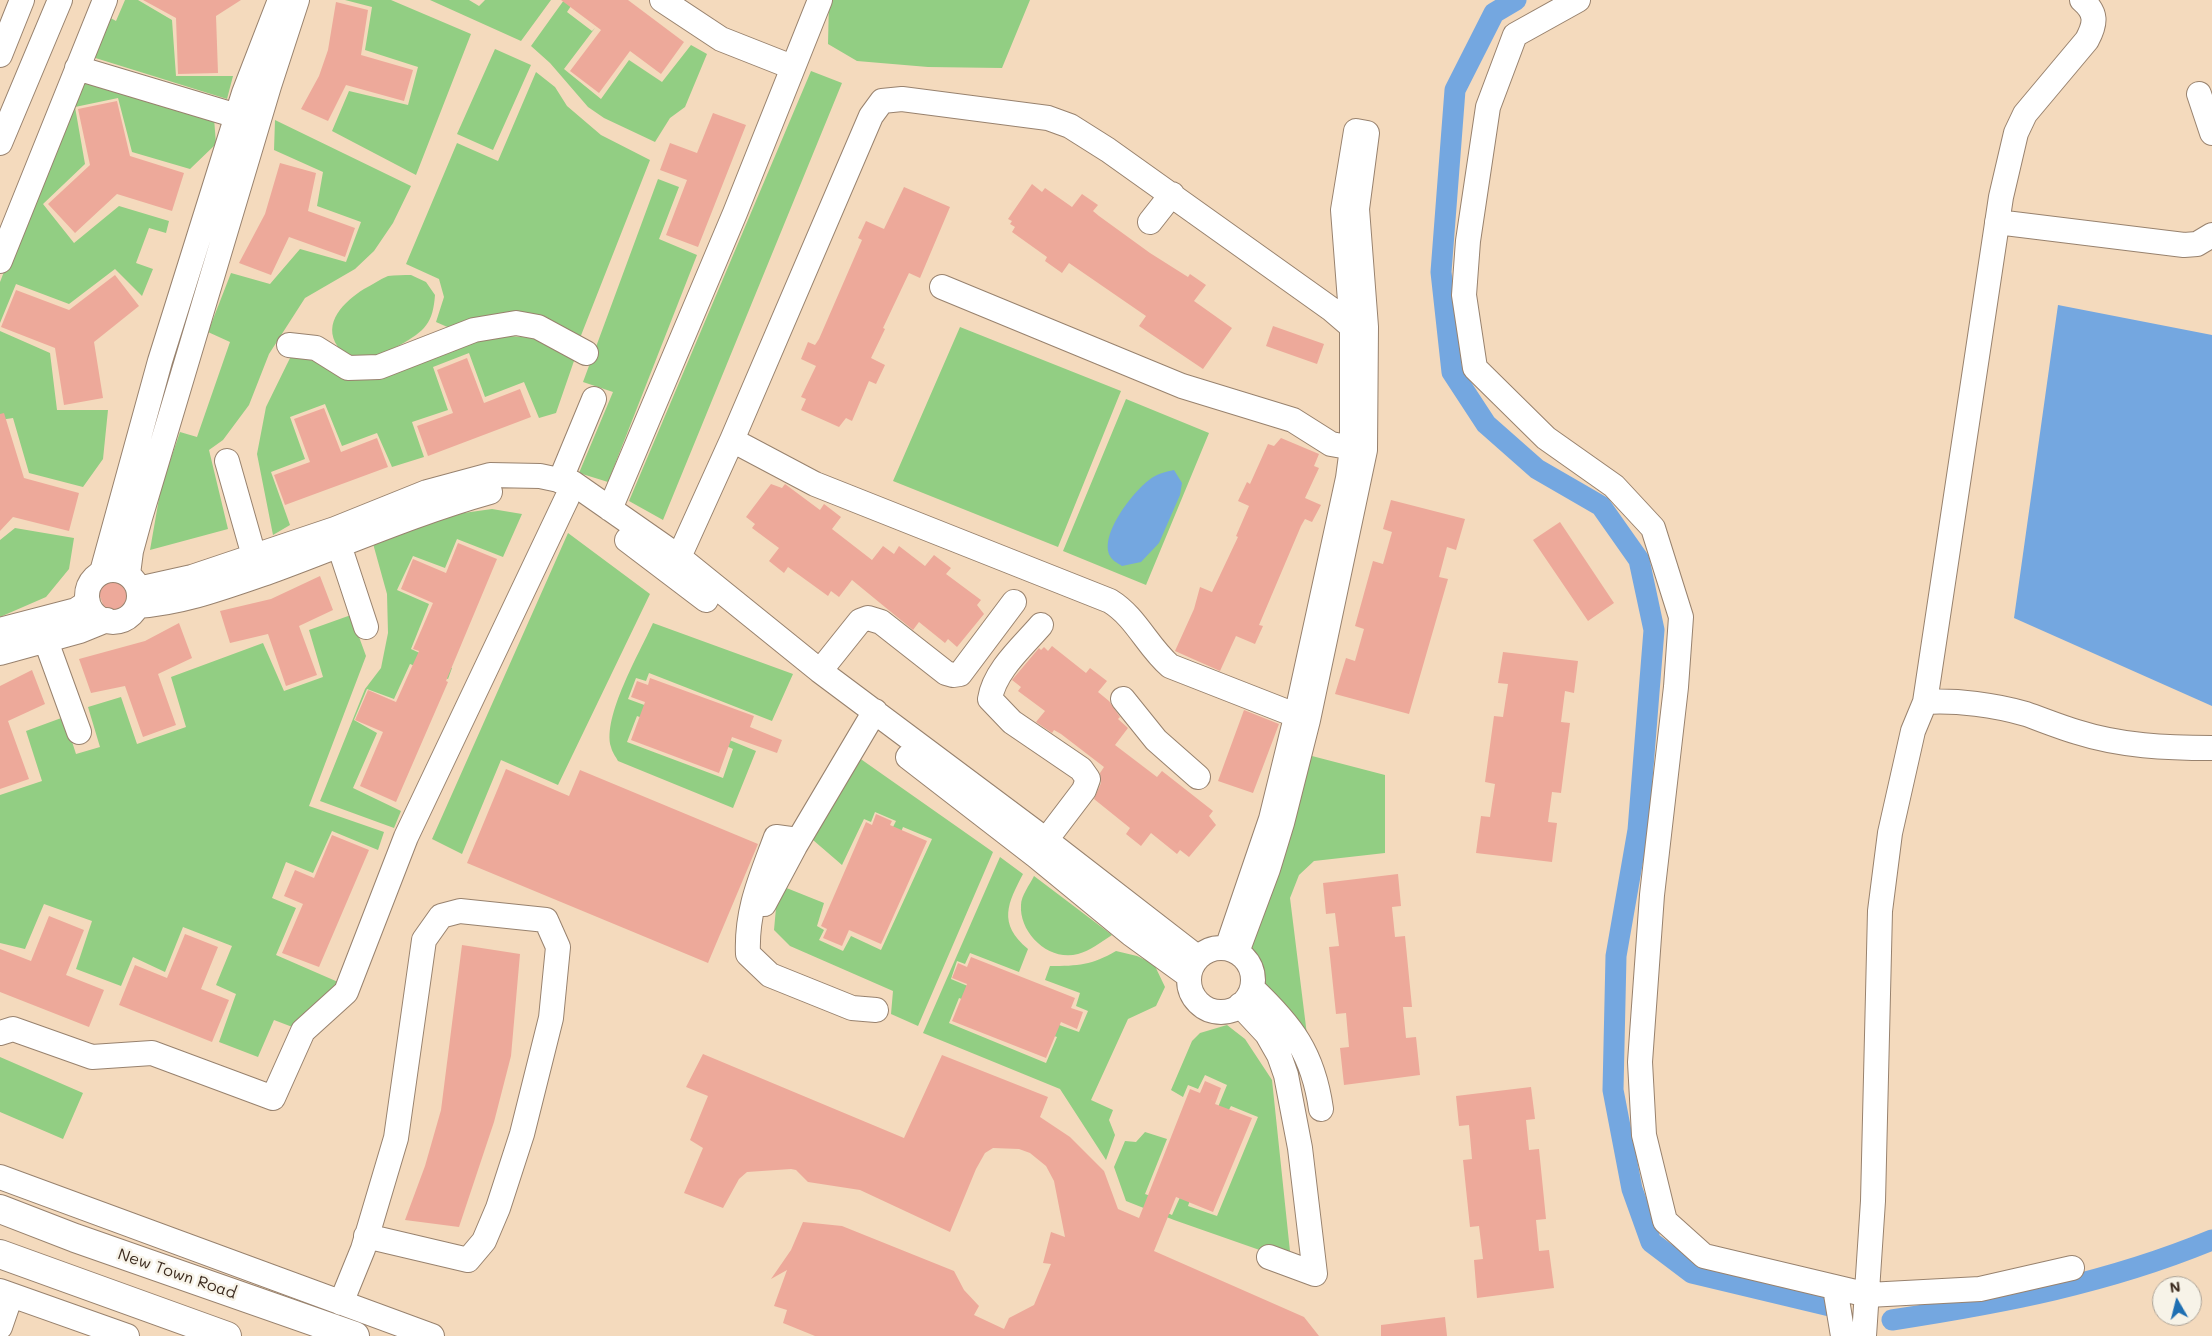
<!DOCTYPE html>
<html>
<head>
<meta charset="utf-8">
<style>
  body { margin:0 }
  #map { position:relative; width:2212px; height:1336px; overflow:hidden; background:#f4dabd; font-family:Mali,sans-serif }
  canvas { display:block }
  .north { position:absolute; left:2152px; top:1276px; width:50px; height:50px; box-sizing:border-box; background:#f7f3e8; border:1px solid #aca397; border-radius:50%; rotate:352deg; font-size:14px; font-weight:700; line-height:20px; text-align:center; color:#3b2a1e }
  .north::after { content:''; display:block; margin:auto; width:18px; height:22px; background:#1f6fb2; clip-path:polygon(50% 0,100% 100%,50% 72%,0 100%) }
</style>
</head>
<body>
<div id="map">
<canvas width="2212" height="1336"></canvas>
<div class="north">N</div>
</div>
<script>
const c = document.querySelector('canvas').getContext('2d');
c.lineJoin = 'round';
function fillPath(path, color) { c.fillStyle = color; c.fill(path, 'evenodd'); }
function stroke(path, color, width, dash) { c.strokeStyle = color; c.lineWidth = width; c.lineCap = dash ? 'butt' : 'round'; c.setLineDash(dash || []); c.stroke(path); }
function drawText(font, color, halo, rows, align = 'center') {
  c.font = font + ' Mali,sans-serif'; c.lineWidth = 5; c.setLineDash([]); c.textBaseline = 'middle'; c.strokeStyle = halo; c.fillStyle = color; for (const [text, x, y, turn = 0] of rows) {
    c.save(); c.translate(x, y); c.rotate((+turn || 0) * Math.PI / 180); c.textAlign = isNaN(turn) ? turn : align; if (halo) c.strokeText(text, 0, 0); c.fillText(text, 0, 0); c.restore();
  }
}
fillPath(new Path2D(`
  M125 0H138L172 20 176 76H233L227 99 89 56 105 15 116 21Z
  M345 0H391L471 34 416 175 332 131 349 91 408 105 418 67 365 50 372 7Z
  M430 0H469L479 6 485 0H551L521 41Z
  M564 0H575L567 12 592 31 595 28 564 69 601 99 629 60 662 82 691 45 707 54 685 107 670 118 655 142 604 118 588 107 550 63 531 46Z
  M829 0H1030L1002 68 928 67 857 61 828 44Z
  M495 49 531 65 493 150 457 134Z
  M811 71 842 83 663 520 629 501Z
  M536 72 555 87 567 106 601 135 650 160 580 338 452 329 436 322 444 297 439 279 406 264 457 143 498 161Z
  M79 78 214 118 216 144 190 169 132 152 118 98 75 107 85 164 43 204 74 243 119 206 169 221 166 233 149 228 136 263 153 269 142 296 115 269 69 304 16 284 0 323V282Z
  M275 120 411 186 393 223 374 251 355 269 305 298 269 354 249 405 223 440 209 450 228 529 150 550 161 487 180 432 197 437 230 342 208 332 231 273 270 284 300 249 346 262 361 222 317 206 323 172 274 150Z
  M658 179 679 187 659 239 697 255 608 482 579 473 613 392 583 382Z
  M411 275 426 282 435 295C433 323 425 331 400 345 388 351 367 362 353 358 347 357 341 351 338 347 321 323 345 301 364 289 372 285 380 279 388 276 395 275 404 275 411 275Z
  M960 327 1121 391 1058 547 893 481Z
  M0 331 50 353 57 410H108L103 459 83 487 29 473 13 418 0 420Z
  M497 335 534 338 575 358 556 413 539 418 524 382 485 397 469 353 433 367 448 410 412 422 424 457 392 467 377 433 342 446 325 404 290 417 305 459 271 472 290 525 273 535 257 454 266 407 291 356 324 363 457 344Z
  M1126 399 1209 433 1146 585 1063 551Z
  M492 509 522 514 503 557 457 539 445 568 413 556 397 590 429 604 411 649 452 668 448 679 410 664 394 699 367 689 354 720 377 733 353 788 401 811 394 828 320 801 365 689 381 668 388 633 387 594 372 540 449 515Z
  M15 528 74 538 69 569 46 597 0 617V540Z
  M568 533 650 594 558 785 501 760 462 854 432 839Z
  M351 615 366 656 309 806 384 832 378 850 332 831 313 873 286 862 272 898 296 908 276 955 338 982 295 1028 274 1020 258 1057 219 1042 236 994 216 985 232 946 183 927 165 972 133 957 121 986 76 969 92 921 44 904 25 949 0 943V795L42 781 26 731 64 717 76 754 100 747 88 707 121 697 137 744 186 727 171 677 263 643 284 691 323 677 309 630Z
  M653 623 793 674 772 721 649 673 646 681 636 678 628 699 666 713 661 725 637 716 627 742 723 778 733 749 724 745 727 739 756 751 733 808 618 761C616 757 612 752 611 747 602 717 640 652 653 623Z
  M855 755 993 852 918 1026 891 1014 893 991 790 946 774 930 776 908 784 887 824 903 817 926 824 930 819 940 843 951 851 936 881 950 932 839 903 827 897 842 888 837 896 821 875 812 871 822 864 819 842 865 813 840Z
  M1312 756 1385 775V853L1314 861 1299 875 1290 898 1307 1035 1282 1001 1261 988 1258 957 1247 946Z
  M1000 857 1023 874C1008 903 997 923 1028 949L1019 972 970 953 965 964 957 961 951 979 982 992 977 1005 959 998 949 1023 1046 1063 1057 1037 1043 1032 1048 1021 1079 1032 1088 1011 1076 1006 1080 993 1045 980 1050 966C1078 966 1092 965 1116 951L1137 956 1154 964 1165 987 1156 1006 1128 1019 1091 1100 1113 1110 1109 1120 1115 1135 1106 1160 1060 1089 923 1033Z
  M1034 876 1112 935C1101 942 1090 951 1078 954 1049 962 1019 933 1021 905 1021 896 1030 884 1034 876Z
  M1227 1025 1245 1039 1272 1080 1291 1261 1174 1220 1126 1201 1114 1167 1125 1141 1136 1142 1145 1132 1167 1139 1145 1194 1156 1198 1152 1206 1172 1215 1186 1184 1194 1188 1188 1206 1217 1216 1258 1117 1231 1106 1223 1121 1214 1117 1227 1085 1205 1075 1198 1089 1188 1085 1183 1097 1171 1090 1192 1041 1200 1033Z
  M0 1057 83 1093 63 1139 0 1112Z`), '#92ce83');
fillPath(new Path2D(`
  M2058 305 2212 335V706L2014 618Z
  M1174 470 1182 483 1180 495 1159 543 1141 562 1122 566C1117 563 1112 560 1110 556 1099 535 1133 492 1149 480 1156 474 1165 472 1174 470Z`), '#74a7e0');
stroke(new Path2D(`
  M1516 0 1494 13 1455 90 1441 272 1452 372 1486 424 1537 469 1601 506 1639 560 1654 630 1638 830 1616 956 1613 1090 1632 1189 1651 1242 1692 1273 1830 1306
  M1892 1320C2003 1303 2108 1283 2212 1240`), '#74a7e0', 21);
fillPath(new Path2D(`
  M143 0H241L216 16 218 73 178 74 176 18Z
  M561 0H628L684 42 661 74 630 51 599 93 570 71 601 30Z
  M336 2 368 10 361 55 413 70 404 101 346 85 328 121 301 109 319 76 328 50Z
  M117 101 130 156 184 173 172 211 117 194 75 233 48 204 90 165 78 109Z
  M713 113 746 125 698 247 666 235 687 180 660 170 670 143 697 153Z
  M280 163 316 173 308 211 355 228 345 257 289 237 271 275 239 263 265 214Z
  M1032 184 1042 192 1045 188 1072 207 1082 194 1098 205 1093 211 1099 216 1150 253 1188 277 1190 274 1206 285 1194 301 1232 328 1203 369 1139 326 1146 316 1069 263 1062 273 1045 261 1047 257 1012 232 1015 227 1010 224 1012 221 1008 219Z
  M904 187 950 207 920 278 909 273 883 328 885 329 871 358 885 365 876 384 869 381 852 421 846 418 839 427 801 410 806 399 801 397 816 366 801 359 808 342 815 345 819 339 862 240 858 238 866 221 884 229Z
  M115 275 139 306 94 342 103 398 64 405 55 348 1 327 16 290 69 310Z
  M1273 326 1324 344 1317 364 1266 346Z
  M467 358 484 403 520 389 531 417 428 456 417 426 453 413 437 370Z
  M324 408 341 452 377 438 388 467 285 505 274 475 310 462 294 419Z
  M4 413 24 478 79 493 69 531 13 517 0 531V414Z
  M1281 438 1319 454 1314 466 1319 468 1305 498 1321 505 1312 522 1305 519 1301 526 1259 625 1263 626 1255 644 1236 636 1220 671 1175 651 1194 609 1200 587 1212 592 1238 537 1236 536 1249 506 1238 501 1247 482 1250 484 1268 444 1274 446Z
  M771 484 782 488 785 484 820 510 824 504 841 517 832 529 872 560 883 546 894 554 899 546 925 566 934 555 951 568 946 574 981 600 977 605 984 614 957 647 948 639 945 643 919 622 913 630 852 580 839 597 831 591 828 596 788 567 784 573 769 561 779 548 752 528 755 524 746 517Z
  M1391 500 1465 519 1456 550 1447 547 1439 577 1448 579 1409 714 1335 694 1346 658 1355 661 1364 629 1355 626 1373 561 1383 564 1392 532 1383 529Z
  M1560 522 1614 603 1588 621 1533 540Z
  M458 543 497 559 446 681 448 682 396 802 360 786 383 732 355 720 368 690 396 702 419 651 413 649 433 603 401 589 413 559 446 573Z
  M320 576 333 610 299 626 317 675 286 686 268 634 230 643 220 611 271 599Z
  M112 581H117L125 587 127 597 123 607 118 610 104 607 99 594 103 585Z
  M179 623 192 658 158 674 176 725 143 737 125 686 91 693 79 659 145 641Z
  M1052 646 1086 673 1090 668 1107 681 1098 692 1109 701 1120 717 1118 719 1128 728 1115 745 1157 777 1162 771 1213 811 1209 816 1216 825 1189 857 1180 850 1177 854 1151 833 1141 846 1126 834 1130 828 1094 799 1101 783 1100 773 1104 767 1061 734 1054 730 1052 733 1036 722 1045 711 1018 691 1021 687 1012 680 1039 648 1041 650 1044 647 1048 651Z
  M1503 652 1578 661 1574 693 1565 691 1561 722 1570 723 1561 793 1552 792 1548 822 1557 823 1552 862 1476 853 1481 816 1490 817 1495 784 1485 782 1494 716 1503 717 1508 684 1498 683Z
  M32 670 45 704 8 721 29 779 0 789V686Z
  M650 678 754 716 750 727 782 740 777 753 732 737 719 773 631 740 645 702 631 697 637 681 648 685Z
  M1244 710 1279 724 1253 793 1218 781Z
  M506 769 569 796 580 770 758 844 708 963 467 863Z
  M876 814 892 821 890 825 927 841 881 944 849 930 842 946 823 938 827 929 821 926 866 822 872 825Z
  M332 835 369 850 319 967 282 953 303 904 284 896 295 870 314 878Z
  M1398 874 1401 906 1392 907 1395 937 1405 936 1412 1007H1403L1406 1038 1416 1037 1420 1075 1344 1085 1340 1048 1349 1047 1346 1013 1336 1014 1329 947 1339 946 1335 913 1326 914 1323 883Z
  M49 916 84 930 66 975 104 990 89 1027 0 992V949L31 961Z
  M185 934 218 947 201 989 229 1000 212 1042 119 1005 135 965 167 978Z
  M462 945 520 954 511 1056 494 1122 459 1227 405 1220 425 1166 441 1110Z
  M971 957 1075 998 1071 1008 1083 1012 1077 1029 1061 1022 1046 1058 952 1021 967 984 952 978 958 963 967 967Z
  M703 1054 904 1138 942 1055 1048 1097 1040 1117 1070 1137 1104 1171 1118 1209 1139 1218 1190 1089 1200 1093 1205 1081 1221 1088 1215 1104 1252 1118 1213 1212 1176 1197 1154 1251 1304 1317 1319 1336H815L783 1323 787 1310 774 1306 787 1270 771 1279 791 1250 803 1222 842 1226 954 1271 964 1290 979 1306 974 1315 1004 1329 1009 1318 1034 1305 1051 1264 1043 1263 1051 1232 1065 1237 1054 1181 1046 1166 1030 1153 1019 1149 993 1148 985 1153 976 1169 950 1232 860 1190 808 1182 796 1170 791 1169 747 1172 739 1179 723 1208 684 1193 703 1148 690 1140 708 1096 686 1087Z
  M1531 1087 1535 1119 1526 1120 1529 1150 1539 1149 1546 1219 1536 1220 1539 1251 1549 1250 1554 1288 1477 1298 1474 1260 1483 1259 1479 1226 1470 1227 1463 1160 1472 1159 1469 1125 1459 1126 1456 1096Z
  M1445 1317 1447 1336H1381V1325Z`), '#eda99a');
const minor = new Path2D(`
  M662 0 721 39 792 67
  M1578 0 1515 35 1488 107 1468 241 1464 295 1475 368 1546 438 1614 486 1653 528 1681 617 1676 687 1652 895 1640 1062 1644 1135 1665 1221 1704 1256 1868 1295 1980 1289 2072 1268
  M0 55 22 0
  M77 68 237 116
  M2199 94 2212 133
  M0 143 60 0
  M1150 222 1172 194
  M1997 222 2184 245 2197 244 2212 235
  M0 261 105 0
  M942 287 1182 386 1293 420 1331 444 1365 450
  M289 345 316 348 348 368 379 367 474 330 516 323 538 327 586 353
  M732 440 815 484 1110 601C1136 617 1147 646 1170 666L1308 720
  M227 461 254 556
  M560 481 594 399
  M610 509 735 213 820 0
  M627 540 706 600
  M339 545 366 627
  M679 557 732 440 871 116 882 101 902 99 1048 118 1070 126 1108 150 1331 309 1352 327H1360
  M87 596a26 26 0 1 1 52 0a26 26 0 1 1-52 0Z
  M102 572 160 361 244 93 280 0
  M128 574 131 551 140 518 269 86 297 0
  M138 589 192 577 335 529 427 492 490 475 540 476 573 483 679 557 820 671 1046 840 1197 957
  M137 606C183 603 225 587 269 572 343 545 415 513 490 492
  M1041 625C1023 646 994 671 990 699L1012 722 1081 769 1088 779 1084 790 1046 840
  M0 630 76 610 88 602
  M46 641 79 732
  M0 653 80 631 107 620
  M820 671 860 621 868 618 881 622 946 673 953 675 960 674 1014 602
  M1123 699 1156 740 1198 777
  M1925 702 2001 197 2016 133 2025 114 2087 40C2096 23 2097 13 2082 0
  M908 757 1036 856 1131 934 1189 976
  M798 840 776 837C761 878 746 910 748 954L770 975 852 1008 876 1010
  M761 904H764L795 846 875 711
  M1227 948 1271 819 1296 717 1348 478 1352 448V327L1343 210 1356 131 1367 133 1357 209 1366 327 1365 450 1308 720 1282 823 1268 869 1237 952
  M1189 980a32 32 0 1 1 64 0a32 32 0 1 1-64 0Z
  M1252 988C1292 1026 1313 1053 1321 1109
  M1240 1005 1267 1034 1279 1055 1286 1075 1300 1148 1315 1274 1269 1257
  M0 1033 13 1029 92 1057 152 1053 273 1098 303 1031 346 992 406 837 567 498
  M0 1177 432 1336
  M1835 1288 1843 1336
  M0 1291 127 1336
  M341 1303 363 1249 396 1138 424 940 441 916 460 911 546 920 558 947 551 1018 522 1134 498 1208 484 1241 468 1260 366 1236
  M0 1327 11 1295
  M1864 1336 1873 1201 1880 911 1890 833 1913 731 1925 702C1957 700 1995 705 2026 714 2043 720 2060 727 2077 732 2121 746 2166 748 2212 748`);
const major = new Path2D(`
  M0 1209 75 1238 355 1336
  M0 1254 227 1336`);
stroke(minor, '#98826e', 26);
stroke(major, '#98826e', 30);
stroke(minor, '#fff', 24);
stroke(major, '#fff', 28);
drawText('16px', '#3b2a1e', '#f7f3e8', [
  ["New Town Road",177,1274,19]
]);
</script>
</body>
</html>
